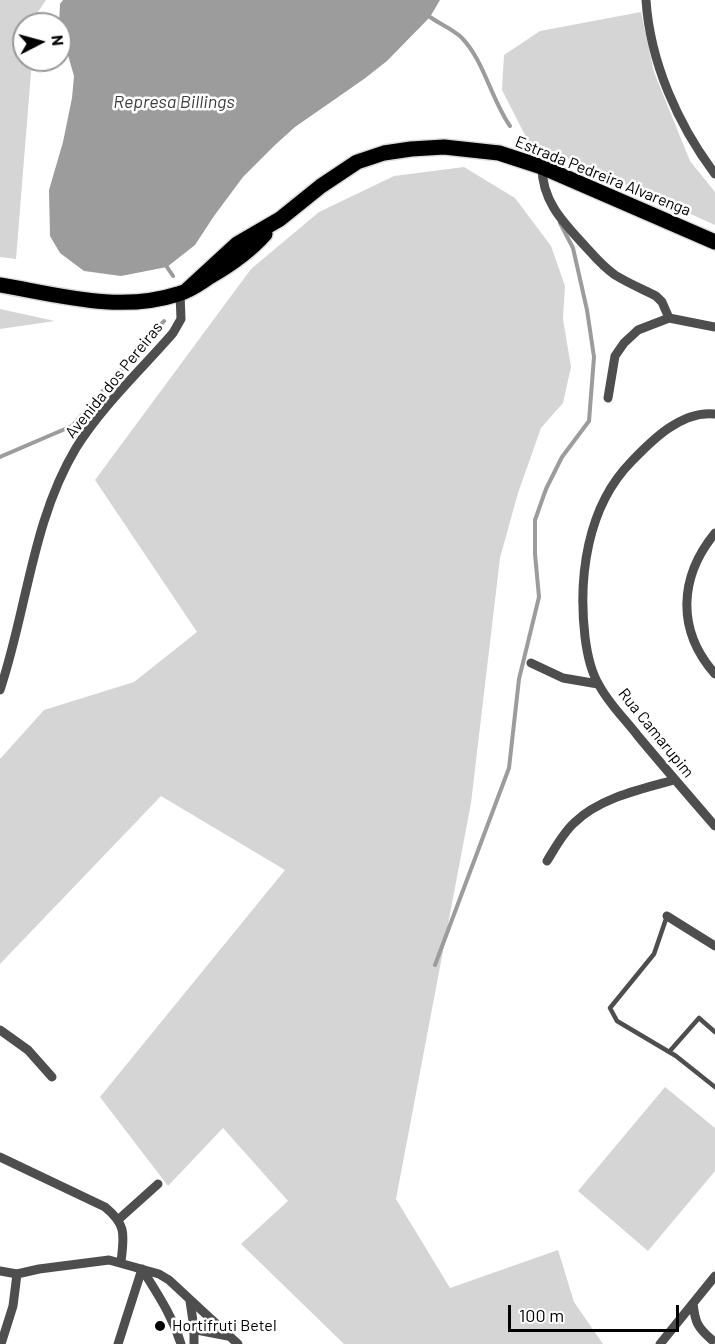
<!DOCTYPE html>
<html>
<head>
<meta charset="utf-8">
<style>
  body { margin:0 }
  #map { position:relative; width:715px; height:1344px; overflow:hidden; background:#fff; font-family:Barlow,sans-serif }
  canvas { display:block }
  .north { position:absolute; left:12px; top:12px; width:60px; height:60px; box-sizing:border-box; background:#fff; border:2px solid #999; border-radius:50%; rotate:84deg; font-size:16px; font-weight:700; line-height:24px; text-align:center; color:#000 }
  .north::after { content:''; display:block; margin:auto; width:21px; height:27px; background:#000; clip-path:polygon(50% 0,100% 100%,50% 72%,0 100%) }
  .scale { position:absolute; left:508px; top:1305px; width:171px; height:27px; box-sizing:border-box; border:3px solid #000; border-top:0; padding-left:8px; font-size:18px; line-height:21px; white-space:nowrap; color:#000; -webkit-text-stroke:4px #fff; paint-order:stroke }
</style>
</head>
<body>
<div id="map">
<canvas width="715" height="1344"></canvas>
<div class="north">N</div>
<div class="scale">100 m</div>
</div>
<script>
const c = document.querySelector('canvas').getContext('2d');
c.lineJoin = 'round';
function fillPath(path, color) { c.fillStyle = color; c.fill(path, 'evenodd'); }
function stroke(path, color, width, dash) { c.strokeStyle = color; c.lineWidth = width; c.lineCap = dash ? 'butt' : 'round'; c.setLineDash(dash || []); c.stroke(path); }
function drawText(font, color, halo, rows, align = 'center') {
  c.font = font + ' Barlow,sans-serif'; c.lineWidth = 5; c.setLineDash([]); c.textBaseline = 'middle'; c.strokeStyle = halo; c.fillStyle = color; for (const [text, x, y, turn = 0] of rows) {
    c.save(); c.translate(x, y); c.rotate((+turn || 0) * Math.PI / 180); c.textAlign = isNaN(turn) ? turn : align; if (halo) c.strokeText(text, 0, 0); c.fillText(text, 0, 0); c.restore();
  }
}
fillPath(new Path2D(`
  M0 0H46L36 15 35 24H24V60H32L16 259 0 257Z
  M641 12 654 72 690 161 715 192V225L551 151 530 145 502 90 504 55 540 31Z
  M464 167 515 198 551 246 565 286 563 319 571 367 563 403 541 428 518 493 500 558 471 803 396 1199 450 1288 558 1250 574 1302 603 1344H344L241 1244 288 1201 223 1128 168 1186 100 1097 285 870 161 796 0 964V759L44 710 134 682 197 632 95 480 251 269 319 212 394 176Z
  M0 309 55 321 0 329Z
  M665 1087 715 1128V1171L648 1251 578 1191Z`), '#d5d5d5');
fillPath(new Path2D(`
  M63 0H440L430 17 387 61 364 79 295 127 275 145 243 177 214 216 195 245 167 267 121 276 84 271 60 253 50 236 49 190 63 142 72 98 74 76 59 24 60 4Z`), '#9c9c9c');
stroke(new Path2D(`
  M430 17C440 24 452 29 461 37 484 60 491 99 510 126
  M167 267 173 276
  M0 457 72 426 164 321
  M435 965 509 768 519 679 539 597 535 554V520L546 489 562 457 589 421 594 357 587 310 573 248 560 223`), '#9c9c9c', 4);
const primary = new Path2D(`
  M0 285C59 295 120 313 178 294 190 291 200 283 211 276 230 265 250 251 265 234
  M187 290 237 244 280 219 321 186 357 162 384 153 411 149 444 147 499 153 542 167 715 242`);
stroke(primary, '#dbdbdb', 18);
stroke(new Path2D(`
  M667 916 654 954 610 1008 617 1021 676 1056 715 1087
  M669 1052 699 1018 715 1032`), '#4e4e4e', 4.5);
stroke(new Path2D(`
  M646 0C650 62 678 125 715 174
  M542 167C542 201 563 222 585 246 594 256 603 267 615 275 628 283 642 289 656 296L662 302 669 318
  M608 398 615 356 624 343 638 330 669 318 715 327
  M715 414C682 410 652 440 631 462 587 507 578 577 585 637 587 653 591 672 599 685 609 704 625 719 638 736 663 766 689 796 715 826
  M715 533C679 577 676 630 715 674
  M531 663 563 678 598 684
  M0 690C27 610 32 521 76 448 102 406 141 370 173 333L181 319 180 294
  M547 861C555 848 563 833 574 823 599 798 641 789 674 780
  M667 916 715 946
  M0 1030 28 1050 52 1077
  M0 1157 105 1207C127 1225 124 1235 121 1262
  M119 1219 158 1184
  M142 1269C158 1295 172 1315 181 1344
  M0 1271 17 1274 39 1269 109 1260 159 1274 169 1280 238 1344
  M190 1301 194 1328V1344
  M693 1303C695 1322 697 1327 712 1340
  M176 1326 228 1336
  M1 1344 13 1306 17 1274
  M118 1344 142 1269
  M660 1344 715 1276`), '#4e4e4e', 9);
stroke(primary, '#000', 15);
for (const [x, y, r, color] of [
  [160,1326,6,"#000"]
]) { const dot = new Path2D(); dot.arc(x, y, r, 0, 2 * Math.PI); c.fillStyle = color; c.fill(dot); stroke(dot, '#fff', 2); }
drawText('16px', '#000', '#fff', [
  ["Estrada Pedreira Alvarenga",603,176,22],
  ["Avenida dos Pereiras",114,380,-51],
  ["Rua Camarupim",656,733,51]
]);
drawText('16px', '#000', '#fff', [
  ["Hortifruti Betel",172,1326]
], 'left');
drawText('italic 18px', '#3d3d3d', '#fff', [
  ["Represa Billings",174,102]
]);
</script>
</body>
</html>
